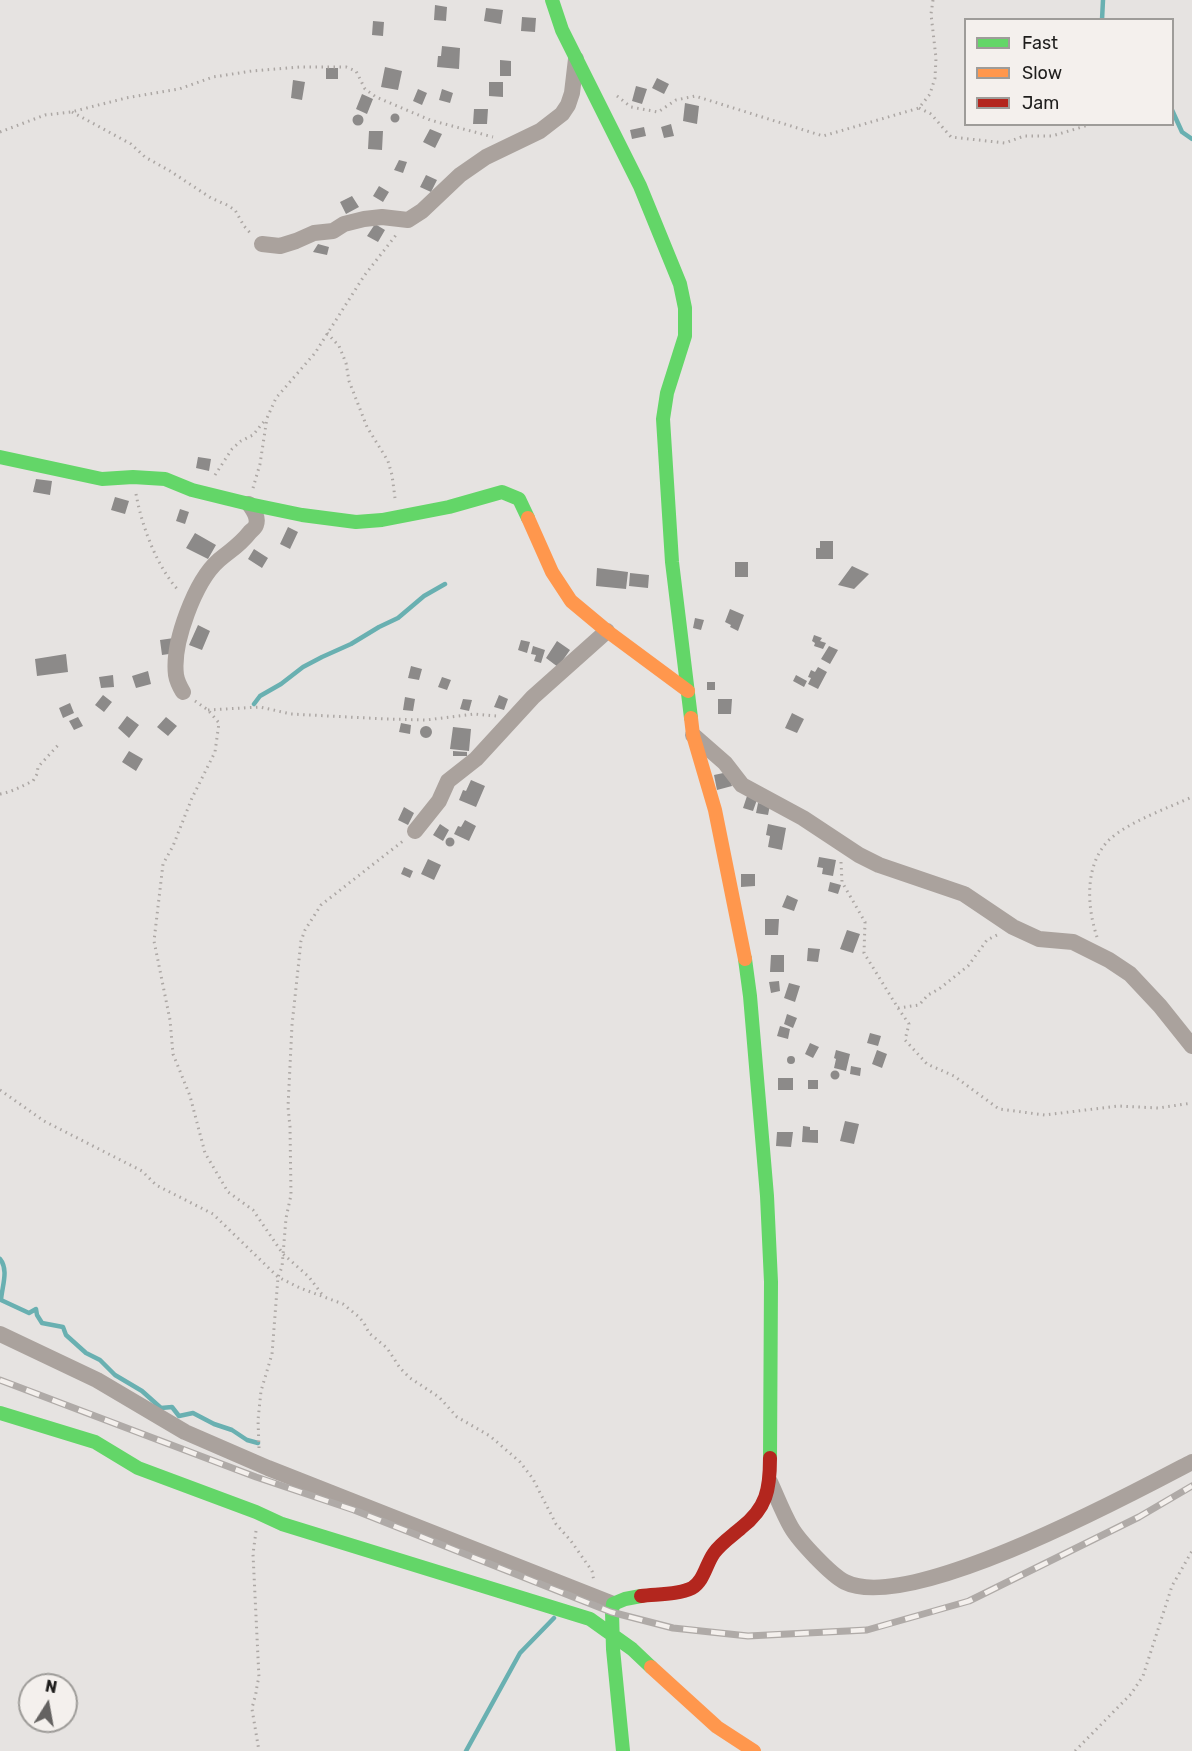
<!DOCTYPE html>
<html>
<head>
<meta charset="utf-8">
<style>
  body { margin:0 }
  #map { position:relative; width:1192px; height:1751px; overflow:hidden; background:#e6e3e1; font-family:Rubik,sans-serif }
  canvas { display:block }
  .legend { position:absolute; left:964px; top:18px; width:210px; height:108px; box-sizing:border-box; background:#f4f0ed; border:2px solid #9e9c99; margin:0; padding:8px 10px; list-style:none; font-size:18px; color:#1e1d1c }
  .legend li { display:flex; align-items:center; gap:12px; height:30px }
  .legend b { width:30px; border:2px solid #9e9c99 }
  .north { position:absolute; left:18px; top:1673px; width:60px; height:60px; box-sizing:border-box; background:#f4f0ed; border:2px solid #9e9c99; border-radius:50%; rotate:11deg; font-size:16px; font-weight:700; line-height:24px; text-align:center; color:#1e1d1c }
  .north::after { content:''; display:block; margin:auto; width:21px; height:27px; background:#646261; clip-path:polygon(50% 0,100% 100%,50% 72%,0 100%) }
</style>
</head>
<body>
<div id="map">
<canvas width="1192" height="1751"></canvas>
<ul class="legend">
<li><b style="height:8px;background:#63d668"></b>Fast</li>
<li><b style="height:8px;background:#ff974d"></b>Slow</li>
<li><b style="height:8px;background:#b3261e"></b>Jam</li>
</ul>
<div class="north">N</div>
</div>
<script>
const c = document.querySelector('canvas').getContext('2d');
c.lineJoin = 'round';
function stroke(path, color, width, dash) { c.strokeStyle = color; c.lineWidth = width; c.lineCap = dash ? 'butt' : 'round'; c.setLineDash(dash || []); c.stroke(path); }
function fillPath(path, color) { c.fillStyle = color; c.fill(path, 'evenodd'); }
stroke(new Path2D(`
  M1102 20 1103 0
  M1172 110 1182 132 1192 139
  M254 704 260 696 281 684 303 667 322 657 351 644 379 627 398 618 424 596 445 584
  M0 1259C9 1270 2 1286 1 1300L29 1313 36 1309 37 1315 42 1323 63 1327 66 1335 86 1353 100 1360 115 1375 142 1391 161 1408 172 1407 179 1416 193 1413 214 1424 232 1430 247 1440 258 1443
  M466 1751 520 1653 554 1618`), '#69b0b1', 4.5);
fillPath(new Path2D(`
  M435 5 447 7 446 21 434 20Z
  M486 8 503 10 501 24 484 21Z
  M522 17 536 18 535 32 521 31Z
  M373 21 384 22 383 36 372 35Z
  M442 46 460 48 459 69 437 67 438 56H441Z
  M500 60 511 61V76H500Z
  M385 67 402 71 398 90 381 87Z
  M326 68H338V79H326Z
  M657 78 669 84 664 94 652 88Z
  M293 80 305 82 302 100 291 98Z
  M489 82H503V97L489 96Z
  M636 86 647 89 642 104 632 101Z
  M418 89 427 93 422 105 413 101Z
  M442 89 453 93 450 103 439 100Z
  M362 94 373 99 367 114 356 109Z
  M685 103 699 106 697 124 683 121Z
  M474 109H488L487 124H473Z
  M390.5 118a4.5 4.5 0 1 1 9 0a4.5 4.5 0 1 1-9 0Z
  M352.5 120a5.5 5.5 0 1 1 11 0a5.5 5.5 0 1 1-11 0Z
  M671 124 674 136 664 138 661 127Z
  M644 127 646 136 632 139 630 130Z
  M430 129 442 134 435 148 423 142Z
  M369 131H383L382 150 368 149Z
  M399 160 407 162 403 173 394 170Z
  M426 175 437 180 431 192 420 187Z
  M379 186 389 192 383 202 373 196Z
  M352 196 359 207 346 214 340 202Z
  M375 224 385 230 378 242 367 236Z
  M318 244 329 247 327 255 313 252Z
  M198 457 211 459 209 471 196 468Z
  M36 479 52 481 50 495 33 492Z
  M115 497 129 501 125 514 111 510Z
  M180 509 189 512 185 524 176 521Z
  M288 527 298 532 290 549 280 544Z
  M195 533 216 545 208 559 186 548Z
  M820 541H833V559H816V548H820Z
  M254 549 268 558 262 568 248 559Z
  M735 562H748V577H735Z
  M852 566 869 574 854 589 838 585Z
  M597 568 628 572 626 589 596 586Z
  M630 573 649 575 648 588 629 586Z
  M730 609 744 615 738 631 730 627 731 625 725 622Z
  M695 618 704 620 701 630 693 628Z
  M198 625 210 631 202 650 189 645Z
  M814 635 822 638 820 641 826 643 823 649 814 646 815 643 812 641Z
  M174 638 176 653 162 655 160 640Z
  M521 640 530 642 527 653 518 650Z
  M557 641 570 650 558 667 546 658Z
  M533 646 545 650 541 663 534 661 536 655 531 654Z
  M829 646 838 650 830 664 821 659Z
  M66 654 68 672 37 676 35 659Z
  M411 666 422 669 419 680 408 678Z
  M818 667 827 672 818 689 808 684 811 678 808 677 811 670 815 672Z
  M148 671 151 684 136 688 132 676Z
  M113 675 114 687 101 688 99 677Z
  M796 675 807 681 804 687 793 681Z
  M442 677 451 680 447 690 438 687Z
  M707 682H715V690H707Z
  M103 695 112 702 104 712 95 705Z
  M499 695 508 699 504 710 494 707Z
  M405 697 415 699 413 711 403 710Z
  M463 699 472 700 469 711 460 709Z
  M718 699H732L731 714H718Z
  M70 703 74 713 63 718 59 708Z
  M792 713 804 719 797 733 785 728Z
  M127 716 139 725 129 738 118 728Z
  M78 717 83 726 74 730 69 721Z
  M166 717 177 726 168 736 157 727Z
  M401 723 411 725 410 734 399 732Z
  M420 732a6 6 0 1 1 12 0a6 6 0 1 1-12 0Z
  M453 727 471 729 469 751 450 749Z
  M129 751 143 759 136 771 122 762Z
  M453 751 467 752V756H453Z
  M728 772 732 786 717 790 714 775Z
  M471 780 485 786 476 807 459 800 463 790 466 791Z
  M748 793 758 797 753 811 743 808Z
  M758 803 770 805 768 815 756 813Z
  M404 807 414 813 408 825 398 820Z
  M465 820 476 826 469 841 454 834 458 826 461 827Z
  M440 824 449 830 443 841 433 835Z
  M768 824 786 828 782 850 768 847 770 836 766 835Z
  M445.5 842a4.5 4.5 0 1 1 9 0a4.5 4.5 0 1 1-9 0Z
  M819 857 836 860 833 876 822 874 823 868 817 867Z
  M428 859 441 865 434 880 421 874Z
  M404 867 413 871 410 878 401 874Z
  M741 874H755V886L741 887Z
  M830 882 841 885 838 894 828 891Z
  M787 895 798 900 794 911 782 907Z
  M765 919H779L778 935H765Z
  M847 930 860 934 853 953 840 949Z
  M808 948 820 949 818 962 807 961Z
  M771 955H784V972H770Z
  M779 981 780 991 771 993 769 982Z
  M789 983 800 986 795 1002 784 998Z
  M787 1014 797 1018 793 1028 784 1024Z
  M780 1026 790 1029 788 1039 777 1036Z
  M870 1033 881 1036 878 1046 867 1043Z
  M810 1043 819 1047 813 1058 805 1054Z
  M836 1050 850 1054 846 1071 834 1068 836 1059 834 1058Z
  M877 1050 887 1054 882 1068 872 1064Z
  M787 1060a4 4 0 1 1 8 0a4 4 0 1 1-8 0Z
  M851 1066 861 1068 860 1076 850 1074Z
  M830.5 1075a4.5 4.5 0 1 1 9 0a4.5 4.5 0 1 1-9 0Z
  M778 1078H793V1090H778Z
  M808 1080H818V1089H808Z
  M845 1121 859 1124 854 1144 840 1141Z
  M803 1126 810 1127V1130H818V1143L802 1142Z
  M777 1132H793L791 1147 776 1146Z`), '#8c8a89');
stroke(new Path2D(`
  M617 96 631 107 658 112 676 100 695 96 823 136 919 108 930 94 935 78 936 58 931 14 933 0
  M919 108 931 114 951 137 1005 143 1024 136H1052L1092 124
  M72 112 131 144 145 157 170 171 211 198 227 205 235 210 244 226 252 235
  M0 132 45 115 71 112 126 98 179 89 213 77 252 71 300 67H346L356 71 365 89 376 97 430 120 493 137
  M327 333 339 346 346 363 349 381 367 427 388 461 392 475 395 498
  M215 475 232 449 241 441 253 435 266 419
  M253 488 260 464 267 418 276 398 315 353 364 276 396 235
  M136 494C142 527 157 567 179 591
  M195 701 208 710 219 723 215 752 192 798 173 846 163 864 154 941 170 1020 173 1054 190 1096 205 1153 228 1192 253 1210 283 1254 309 1277 324 1297
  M208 710 260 707 291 714 386 719 426 720 474 714 496 716
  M0 794C12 792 22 786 33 781L37 774 38 767 60 743
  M841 862 842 882 865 922 864 953 898 1008 909 1024 905 1040 927 1064 954 1076 999 1109 1045 1115 1118 1106 1158 1108 1192 1103
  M1097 937C1087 907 1084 865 1109 840 1128 822 1168 808 1192 797
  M898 1008 919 1005 928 995 939 989 968 966 987 940 997 935
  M0 1090 44 1121 142 1171 156 1185 213 1214 278 1277 300 1288 343 1304 359 1317 364 1323 369 1333 387 1348 400 1368 410 1378 439 1397 457 1417 490 1436 520 1462 533 1479 556 1524 571 1541 592 1571 594 1581
  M259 1448 258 1420 261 1391 272 1354 278 1277 282 1267 286 1218 291 1195 290 1127 288 1107 292 1025 301 941 305 930 321 905 403 841
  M256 1531 253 1554 259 1678C256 1686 257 1693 254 1700 254 1703 252 1706 252 1709L259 1751
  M1075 1751 1131 1694 1143 1676 1172 1586 1192 1551`), '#aca7a4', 3, [1.5, 4.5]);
stroke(new Path2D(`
  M262 244 280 246 296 241 314 233 333 231 344 224 364 219 382 217 408 220 422 211 460 175 486 157 540 131 562 114 568 105 572 93 576 59
  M183 692C180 687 177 681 176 675 172 643 195 581 219 560 232 549 239 546 250 532 252 530 255 528 256 525 259 517 253 510 249 504
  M693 735 725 763 742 785 803 818 859 855 879 865 964 894 1013 927 1039 939 1073 942 1109 960 1130 974 1160 1006 1192 1046
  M415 831 439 801 448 781 476 759 533 697 607 631
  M0 1334 97 1380 185 1432 268 1468 613 1604
  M770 1482C777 1497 783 1513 791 1527 799 1541 831 1575 845 1582 909 1614 1129 1495 1192 1462`), '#aaa29d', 16);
stroke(new Path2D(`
  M552 0 562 30 640 186 680 284 685 308V336L667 393 663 419 672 562 691 718
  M0 457 102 479 133 477 165 479 192 490 249 504 302 515 356 522 382 520 449 507 502 492 519 499 528 518
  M745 959 750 996 767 1196 771 1282 770 1458
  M0 1413 95 1442 138 1468 256 1512 282 1524 590 1619 632 1649 651 1667
  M623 1751 613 1649 612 1612 613 1604 625 1599 641 1596`), '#63d668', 14);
stroke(new Path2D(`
  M528 518 552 572 571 601 607 631 688 691
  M691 718 693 735 715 810 745 959
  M651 1667 717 1727 754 1751`), '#ff974d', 14);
stroke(new Path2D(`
  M641 1596C657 1594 678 1595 692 1588 704 1581 706 1564 714 1553 721 1543 732 1536 741 1528 767 1508 770 1489 770 1458`), '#b3261e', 14);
const rail = new Path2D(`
  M0 1380 256 1477 354 1510 611 1612 673 1628 748 1636 867 1630 969 1601 1139 1517 1192 1486`);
stroke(rail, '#afaaa7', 7);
stroke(rail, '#f4f0ed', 4.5, [14]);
</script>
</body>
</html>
